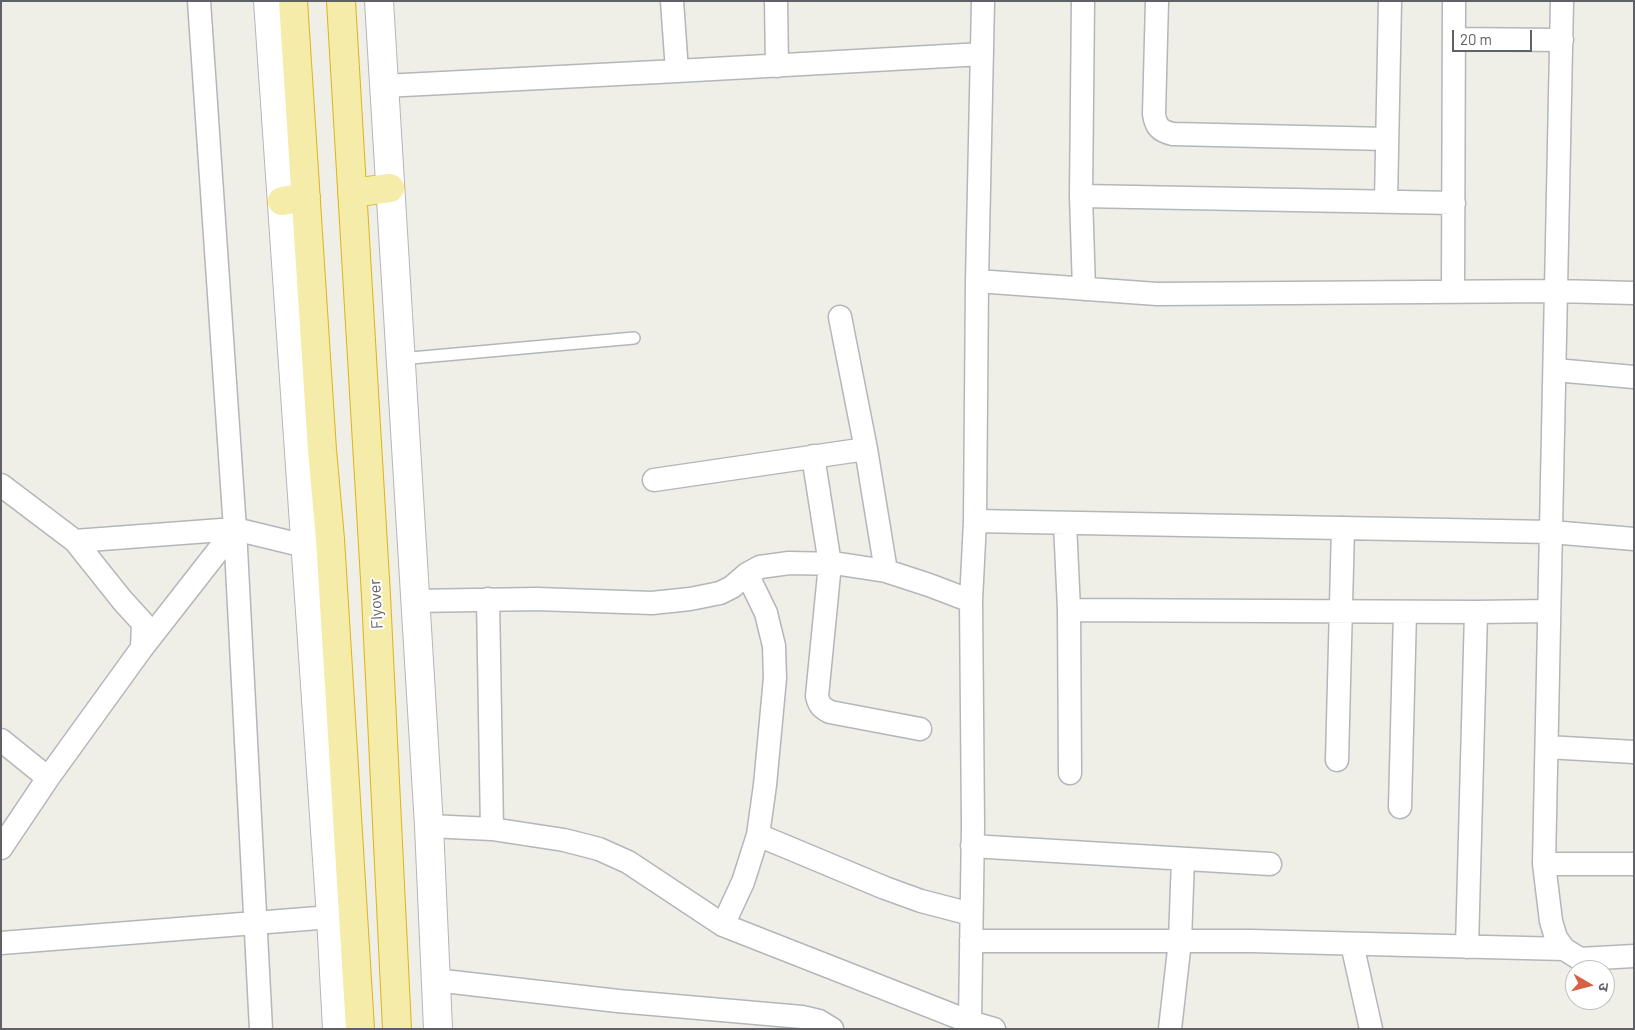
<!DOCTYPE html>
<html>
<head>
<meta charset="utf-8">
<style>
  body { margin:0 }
  #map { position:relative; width:1635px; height:1030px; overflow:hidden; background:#efeee7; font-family:Barlow,"Noto Sans Devanagari",sans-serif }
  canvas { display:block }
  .frame { position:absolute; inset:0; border:2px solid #5f6166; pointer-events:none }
  .north { position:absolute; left:1565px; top:960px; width:50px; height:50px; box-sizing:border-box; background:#fff; border:1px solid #bfc0c2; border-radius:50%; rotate:98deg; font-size:14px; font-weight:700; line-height:20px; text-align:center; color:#5f6166 }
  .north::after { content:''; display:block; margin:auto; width:18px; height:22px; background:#d76045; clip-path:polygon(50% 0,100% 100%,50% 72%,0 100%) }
  .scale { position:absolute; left:1452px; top:30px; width:80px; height:22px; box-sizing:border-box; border:2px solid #5f6166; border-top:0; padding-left:6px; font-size:15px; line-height:18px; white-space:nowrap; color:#5f6166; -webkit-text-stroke:4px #fff; paint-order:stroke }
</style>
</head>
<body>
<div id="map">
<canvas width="1635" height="1030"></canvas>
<div class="frame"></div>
<div class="north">उ</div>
<div class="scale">20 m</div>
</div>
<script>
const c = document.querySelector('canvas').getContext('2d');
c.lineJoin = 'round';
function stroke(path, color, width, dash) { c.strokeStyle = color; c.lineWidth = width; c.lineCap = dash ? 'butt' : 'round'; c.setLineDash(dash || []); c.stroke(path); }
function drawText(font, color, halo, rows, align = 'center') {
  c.font = font + ' Barlow,sans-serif'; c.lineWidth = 4; c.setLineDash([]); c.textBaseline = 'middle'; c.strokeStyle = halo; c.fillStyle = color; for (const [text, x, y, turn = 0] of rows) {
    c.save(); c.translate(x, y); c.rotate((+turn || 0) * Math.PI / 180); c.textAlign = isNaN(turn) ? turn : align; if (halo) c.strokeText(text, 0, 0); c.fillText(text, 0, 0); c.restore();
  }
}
const service = new Path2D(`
  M400 359 634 338`);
const minor = new Path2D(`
  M199 1 235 529 261 1029
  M672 1 677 71
  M776 1 777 66
  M1083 1 1081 196 1084 289
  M1157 1 1154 114C1156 127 1160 131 1173 134L1387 139
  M1562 1 1544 864 1551 921 1556 938 1564 949 1580 959 1634 956
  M1454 39 1562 40
  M384 86 677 71 982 54
  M1081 196 1454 203
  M1386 201 1390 1
  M977 281 1157 294 1556 291 1634 293
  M1453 291 1454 1
  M840 317 866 449
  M1555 370 1634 377
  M813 456 830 564 817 696C819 705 822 708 830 712L920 729
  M654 480 866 449 886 571
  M1 485 75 541 235 529 305 546
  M975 521 1551 532 1634 539
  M1065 523 1069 610 1070 773
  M75 541 122 600 143 623 142 648
  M488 599 492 829
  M414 601 537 599 652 603 690 599 720 593 732 587 747 574 760 567 789 563 840 564 886 571 929 585 971 601
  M1069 610 1476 612 1549 611
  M1 740 48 778
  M1547 747 1634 752
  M1337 760 1343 528
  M1400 807 1405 612
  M429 826 492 829 564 840 599 849 628 862 723 925 970 1022 994 1029
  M758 835 885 888 921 901 971 914
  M972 846 1270 864
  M1 848 48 778 142 648 235 529
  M1544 864H1634
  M723 925 743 882 758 835 765 785 775 678 774 646 766 613 747 574
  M971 941H1251L1564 949
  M1 943 331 917
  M1352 944 1371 1029
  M1467 947 1476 612
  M435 980 618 1001 802 1017 819 1021 832 1029
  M972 1029 970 1022 973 825 971 601 975 521 977 281 983 1
  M1170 1029 1180 941 1183 859`);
const tertiary = new Path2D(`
  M268 1 331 917 337 1029
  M379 1 429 826 438 1029`);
const trunk = new Path2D(`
  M293 1 322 450 330 539 360 1029
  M341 1 376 596 397 1029
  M352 193 390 188
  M282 201 306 197`);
stroke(service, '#b4b6ba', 14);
stroke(minor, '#b4b6ba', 25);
stroke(tertiary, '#b4b6ba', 30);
stroke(trunk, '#ddb419', 30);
stroke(service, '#fff', 11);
stroke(minor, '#fff', 22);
stroke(tertiary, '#fff', 28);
stroke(trunk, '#f4eca8', 28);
drawText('16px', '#5f6166', '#fff', [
  ["Flyover",376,604,-93]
]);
</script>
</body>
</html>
